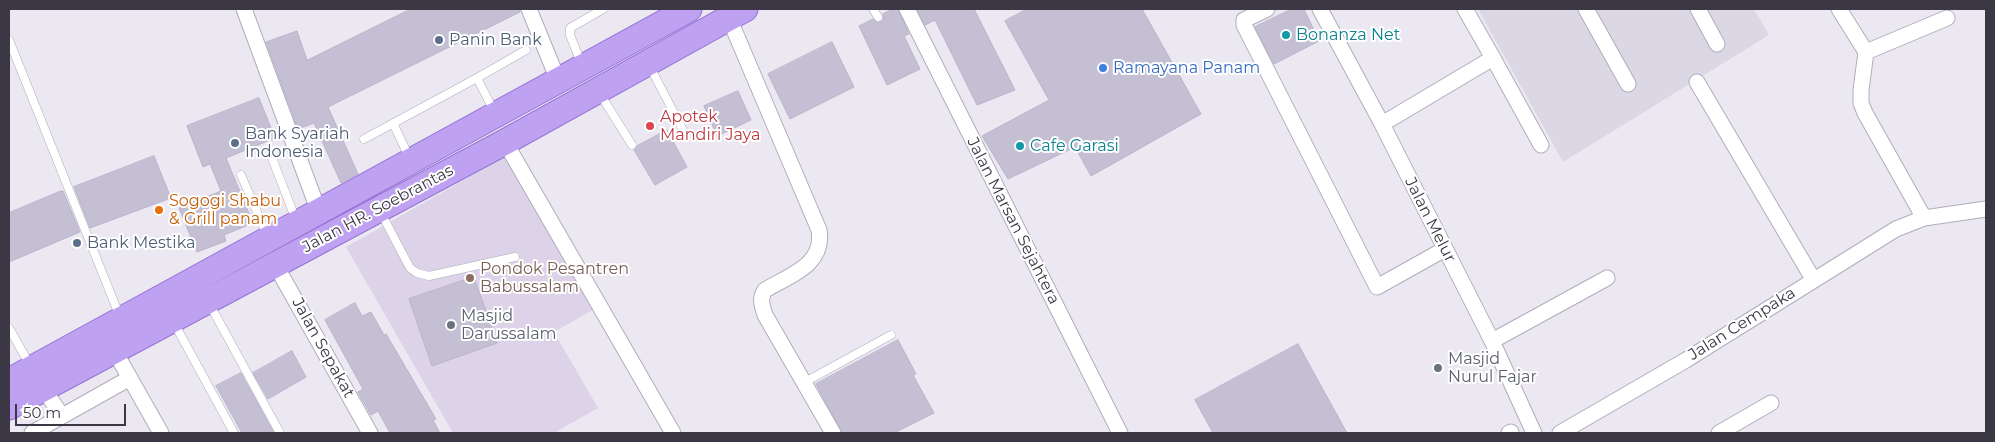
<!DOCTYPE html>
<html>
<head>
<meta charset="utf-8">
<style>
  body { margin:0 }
  #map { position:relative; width:1995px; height:442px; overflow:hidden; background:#ebe8f2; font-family:Montserrat,sans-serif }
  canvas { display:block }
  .frame { position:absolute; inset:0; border:10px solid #3b3744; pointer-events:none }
  .scale { position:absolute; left:15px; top:404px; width:111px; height:22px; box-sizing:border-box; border:2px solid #3b3744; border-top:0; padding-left:6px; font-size:15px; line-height:18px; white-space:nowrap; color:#3b3744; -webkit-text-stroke:4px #fff; paint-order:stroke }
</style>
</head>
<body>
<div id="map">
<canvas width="1995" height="442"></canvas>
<div class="frame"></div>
<div class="scale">50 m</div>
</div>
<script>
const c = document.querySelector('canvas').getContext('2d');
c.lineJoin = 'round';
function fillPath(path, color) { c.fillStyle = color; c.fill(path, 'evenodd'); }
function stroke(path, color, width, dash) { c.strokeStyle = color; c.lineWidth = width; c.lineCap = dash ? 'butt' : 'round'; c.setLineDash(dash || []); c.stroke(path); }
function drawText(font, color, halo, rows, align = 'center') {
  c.font = font + ' Montserrat,sans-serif'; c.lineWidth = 4; c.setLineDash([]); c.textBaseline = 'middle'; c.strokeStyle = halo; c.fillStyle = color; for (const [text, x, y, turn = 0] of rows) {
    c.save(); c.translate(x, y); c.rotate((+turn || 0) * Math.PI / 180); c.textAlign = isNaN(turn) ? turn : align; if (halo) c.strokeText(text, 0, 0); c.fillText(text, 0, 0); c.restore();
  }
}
fillPath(new Path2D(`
  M1478 9H1754L1769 35 1563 162Z`), '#dcd7e5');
fillPath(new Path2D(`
  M506 156 593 310 554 332 598 408 554 433H453L346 247Z`), '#dcd3e9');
const building = new Path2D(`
  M411 9H520V12L328 107 358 174 341 183 314 123 298 129 266 42 297 31 307 60Z
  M894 9H898L909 34 904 36 920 69 887 85 859 26 873 19 876 22H881L883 19V14Z
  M917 9H974L1015 90 977 105 935 20 925 25Z
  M1027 9H1142L1201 114 1091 176 1075 147 1008 179 982 136 1049 100 1005 21Z
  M1292 9H1304L1319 41 1274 64 1255 27Z
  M832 42 854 87 790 119 768 74Z
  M738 91 751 120 717 136 704 106Z
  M259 98 275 138 226 158 253 223 224 235 226 241 197 252 179 208 221 191 210 164 203 167 187 126Z
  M667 130 687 167 655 185 634 150 637 146Z
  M154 156 171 198 90 228 74 187Z
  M61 191H63L80 232 9 262V213Z
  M474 277 497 343 432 366 409 299Z
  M355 303 362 316 371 312 384 335 386 334 436 419 433 420 440 433H390L378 411 371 415 358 392 363 389 325 320Z
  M898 340 916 374 913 375 934 413 894 433H842L816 384Z
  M1298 344 1347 433H1213L1195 400Z
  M292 351 306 377 268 399 253 373Z
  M241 373 274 433H242L216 386Z`);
fillPath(building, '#c4bfd2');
stroke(building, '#b9b3cc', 1);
const lane = new Path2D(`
  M873 9 878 17
  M9 40 120 317
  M582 65 570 35V28L603 9
  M649 65 684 132
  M477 78 526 50
  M600 94 632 145
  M393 123 409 157
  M364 139 477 78 494 111
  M272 158 296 220
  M241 175 267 235
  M381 213 410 268 417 273 429 276 515 257
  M210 305 280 433
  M174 323 234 433
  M9 328 31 367
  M803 383 891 335`);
const street = new Path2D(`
  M244 9 319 212
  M529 9 558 80
  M907 9 1120 433
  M1267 9 1244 20V25L1377 287 1445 249
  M1320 9 1382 124 1492 341 1534 433
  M1586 9 1628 84
  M1698 9 1717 44
  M1839 9 1866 52 1861 90V103L1865 113 1924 218 1986 209
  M729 18 819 230C825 265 790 275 765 290 759 299 762 305 765 315L833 433
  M1866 52 1947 18
  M1493 58 1541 145
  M1697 82 1813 279
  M1382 124 1493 58 1465 9
  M505 142 673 433
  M275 264 370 433
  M1492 341 1607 278
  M114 350 161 433
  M43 388 62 416
  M32 433 130 378
  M1509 433 1511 432
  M1560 433 1686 360 1896 229 1924 218
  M1719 433 1771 403`);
const primary = new Path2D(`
  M9 381 689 9
  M9 407 505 142 745 9`);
stroke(lane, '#b1acbc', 9);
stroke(street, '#b1acbc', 17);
stroke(primary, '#9573d5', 27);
stroke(lane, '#fff', 8);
stroke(street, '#fff', 15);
stroke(primary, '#bfa1f2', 25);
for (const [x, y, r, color] of [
  [1286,35,5,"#0f9aa8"],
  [439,40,5,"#5c6f8a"],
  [1103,68,5,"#3f7fe0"],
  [650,126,5,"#e0444e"],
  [235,143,5,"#5c6f8a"],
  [1020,146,5,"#0f9aa8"],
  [159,210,5,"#e8710a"],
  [77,243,5,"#5c6f8a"],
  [470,278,5,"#8d6e63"],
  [451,325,5,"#6b7280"],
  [1438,368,5,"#6b7280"]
]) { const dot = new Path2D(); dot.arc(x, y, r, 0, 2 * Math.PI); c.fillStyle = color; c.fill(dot); stroke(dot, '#fff', 2); }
drawText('16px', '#0d838f', '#fff', [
  ["Bonanza Net",1296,35],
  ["Cafe Garasi",1030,146]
], 'left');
drawText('16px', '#4e5e75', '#fff', [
  ["Panin Bank",449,40],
  ["Bank Syariah",245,134],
  ["Indonesia",245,152],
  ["Bank Mestika",87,243]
], 'left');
drawText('16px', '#366cbe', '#fff', [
  ["Ramayana Panam",1113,68]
], 'left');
drawText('16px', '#be3a42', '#fff', [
  ["Apotek",660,117],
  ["Mandiri Jaya",660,135]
], 'left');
drawText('16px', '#c56008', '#fff', [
  ["Sogogi Shabu",169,201],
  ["& Grill panam",169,219]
], 'left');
drawText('16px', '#3b3744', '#fff', [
  ["Jalan HR. Soebrantas",378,209,-28],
  ["Jalan Melur",1430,220,63],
  ["Jalan Marsan Sejahtera",1013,221,63],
  ["Jalan Cempaka",1742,324,-32],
  ["Jalan Sepakat",323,348,61]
]);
drawText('16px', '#785e54', '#fff', [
  ["Pondok Pesantren",480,269],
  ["Babussalam",480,287]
], 'left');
drawText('16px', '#5b616d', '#fff', [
  ["Masjid",461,316],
  ["Darussalam",461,334],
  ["Masjid",1448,359],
  ["Nurul Fajar",1448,377]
], 'left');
</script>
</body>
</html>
